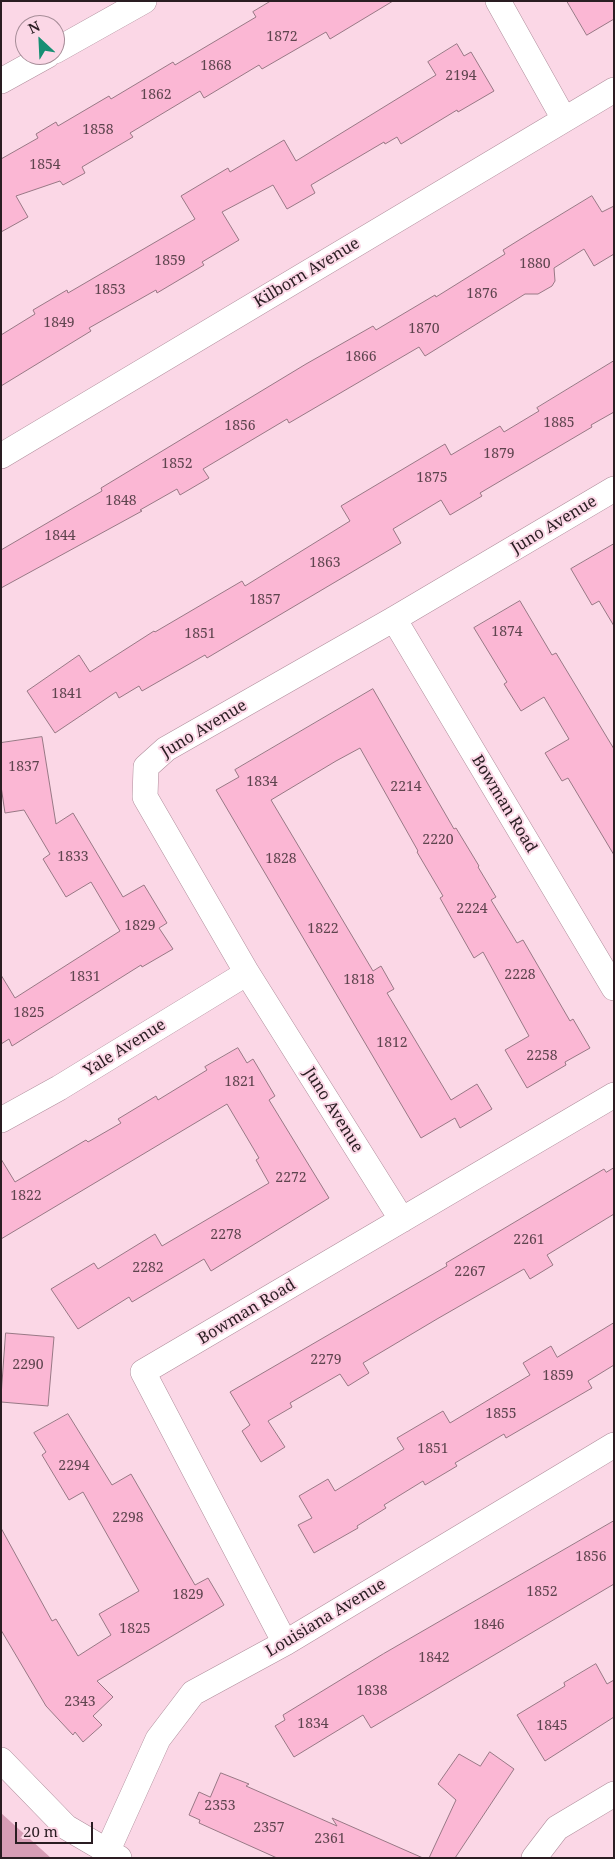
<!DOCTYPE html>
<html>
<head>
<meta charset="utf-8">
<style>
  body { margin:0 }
  #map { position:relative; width:615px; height:1859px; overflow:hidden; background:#fbd7e6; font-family:"Noto Serif",serif }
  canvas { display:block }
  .frame { position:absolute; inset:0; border:2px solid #2a1d22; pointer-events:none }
  .north { position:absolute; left:15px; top:15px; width:50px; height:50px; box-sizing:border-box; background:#fbd7e6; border:1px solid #a78d98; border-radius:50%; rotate:335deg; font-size:14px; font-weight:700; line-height:20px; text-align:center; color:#2a1d22 }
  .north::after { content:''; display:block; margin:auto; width:18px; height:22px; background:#158f73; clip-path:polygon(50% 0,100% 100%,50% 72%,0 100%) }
  .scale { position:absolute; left:15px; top:1822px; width:78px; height:22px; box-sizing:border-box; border:2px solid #2a1d22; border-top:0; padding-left:6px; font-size:15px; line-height:18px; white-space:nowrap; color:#2a1d22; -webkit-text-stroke:4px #fbd7e6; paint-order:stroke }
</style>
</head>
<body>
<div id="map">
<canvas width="615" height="1859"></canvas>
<div class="frame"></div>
<div class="north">N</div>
<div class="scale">20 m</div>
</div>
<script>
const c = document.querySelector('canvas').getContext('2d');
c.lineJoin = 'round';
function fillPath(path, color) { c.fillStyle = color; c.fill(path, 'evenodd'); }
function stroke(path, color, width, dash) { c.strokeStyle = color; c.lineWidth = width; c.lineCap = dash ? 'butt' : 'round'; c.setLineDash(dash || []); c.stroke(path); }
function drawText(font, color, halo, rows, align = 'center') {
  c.font = font + ' "Noto Serif",serif'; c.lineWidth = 4; c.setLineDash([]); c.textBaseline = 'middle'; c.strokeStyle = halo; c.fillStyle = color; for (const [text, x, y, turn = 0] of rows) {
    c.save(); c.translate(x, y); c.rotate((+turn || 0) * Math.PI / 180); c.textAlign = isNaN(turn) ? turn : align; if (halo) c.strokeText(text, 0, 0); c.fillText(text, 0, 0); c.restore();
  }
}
fillPath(new Path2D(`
  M1 1813 51 1858H1Z`), '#d79db5');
const building = new Path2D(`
  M271 1H393L330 39 326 32 262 69 259 65 204 98 200 91 130 133 133 137 82 167 85 173 63 185 60 181 16 196 28 217 1 232V159L38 138 36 134 56 122 58 126 109 96 111 99 173 62 175 65 256 17 253 12Z
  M567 1H614V19L587 35Z
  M457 44 464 56 471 52 494 91 458 112 457 110 401 144 397 137 385 144 384 142 311 185 315 193 287 209 273 185 222 212 239 240 202 262 204 265 157 293 156 290 89 328 91 331 1 386V335L35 314 33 310 67 290 68 293 195 219 181 196 228 168 230 172 284 140 296 161 436 75 428 62Z
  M592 196 602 212 614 206V254L594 266 584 249 554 268 555 281 552 286 538 294H525L425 356 419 347 289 423 287 419 203 469 209 478 180 495 177 489 140 510 142 511 1 588V550L102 491 101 488 306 364 373 326 376 330 435 295 436 297 505 254 503 250 532 232Z
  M614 361V412L591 425 592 427 480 493 482 496 450 515 441 500 393 529 401 543 207 658 205 655 142 691 139 686 119 698 116 692 55 733 27 691 79 655 90 672 154 631 155 632 242 581 245 586 350 521 341 506 445 444 451 455 500 426 504 432 539 411 537 408Z
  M614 544V626L599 601 592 605 571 569Z
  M520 601 552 655 556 653 614 749V855L568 778 562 781 545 753 569 739 544 697 521 711 504 684 507 682 474 628Z
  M373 689 454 829 456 828 479 866 478 867 496 897 491 900 517 943 523 940 570 1021 573 1019 590 1048 565 1062 566 1065 527 1088 505 1050 529 1036 483 952 474 958 440 898 443 896 417 852 418 851 360 748 336 761 271 800 373 971 381 966 394 989 387 993 451 1100 477 1084 492 1109 460 1128 455 1118 421 1138 216 790 239 777 235 770Z
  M42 737 56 824 73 813 123 897 144 885 167 923 159 928 173 949 142 967 141 965 12 1046 9 1039 1 1044V975L15 998 120 931 91 882 66 897 43 859 50 854 24 810 5 813 1 786V743Z
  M238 1048 247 1063 253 1059 275 1096 269 1100 329 1198 211 1271 204 1259 132 1302 129 1297 78 1329 51 1289 94 1263 98 1269 155 1234 162 1246 269 1183 256 1160 259 1158 227 1104 1 1239V1159L15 1182 86 1140 88 1142 121 1123 118 1119 156 1096 158 1100 207 1070 205 1067Z
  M614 1168V1214L547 1255 553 1265 530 1279 524 1269 437 1319 363 1363 369 1373 348 1386 340 1374 290 1403 292 1407 268 1421 285 1447 261 1462 242 1431 250 1425 230 1392 447 1266 446 1263 604 1169 606 1172Z
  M614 1323V1365L588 1381 592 1388 506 1438 504 1434 455 1463 457 1466 425 1485 423 1481 384 1505 386 1508 357 1526 358 1528 314 1553 298 1525 312 1518 299 1496 328 1479 335 1491 404 1449 397 1438 443 1411 450 1423 530 1375 523 1363 551 1346 557 1357Z
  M6 1333 54 1337 48 1406 1 1402Z
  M68 1414 112 1485 131 1474 195 1585 208 1578 224 1605 97 1681 113 1697 93 1716 102 1725 83 1742 75 1732 73 1735 46 1706 1 1630V1528L52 1621 56 1619 78 1656 111 1635 99 1614 139 1591 83 1492 69 1500 42 1455 46 1452 34 1433Z
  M614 1521V1584L371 1728 363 1715 294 1757 275 1726 285 1720 283 1715 383 1654Z
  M596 1664 607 1684 614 1680V1717L545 1761 517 1715 565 1686 564 1683Z
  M490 1752 514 1769 455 1858H429L456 1800 438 1784 459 1754 480 1766Z
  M221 1773 249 1784 246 1786 337 1826 332 1818 423 1858H277L199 1823 200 1820 189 1815 199 1792 210 1797Z`);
fillPath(building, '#fbb7d4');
stroke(building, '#987885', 1);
const minor = new Path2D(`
  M498 1 564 119
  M55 51 144 1
  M1 81 48 55
  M1 456 614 90
  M394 619 614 988
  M1 1120 59 1088 247 973
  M402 1220 247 973 145 797 146 767 166 749 394 619 614 489
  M285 1643 143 1372 614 1095
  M1 1760 66 1827 119 1858
  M107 1852 158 1739 193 1693 285 1643 614 1445
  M534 1858 557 1828 614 1794`);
stroke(minor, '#af8d9b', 26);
stroke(minor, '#fff', 25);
drawText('14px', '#5e444e', null, [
  ["1872",282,37],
  ["1868",216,66],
  ["2194",461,76],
  ["1862",156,95],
  ["1858",98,130],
  ["1854",45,165],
  ["1859",170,261],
  ["1880",535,264],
  ["1853",110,290],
  ["1876",482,294],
  ["1849",59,323],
  ["1870",424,329],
  ["1866",361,357],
  ["1885",559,423],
  ["1856",240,426],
  ["1879",499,454],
  ["1852",177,464],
  ["1875",432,478],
  ["1848",121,501],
  ["1844",60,536],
  ["1863",325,563],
  ["1857",265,600],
  ["1874",507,632],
  ["1851",200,634],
  ["1841",67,694],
  ["1837",24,767],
  ["1834",262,782],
  ["2214",406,787],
  ["2220",438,840],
  ["1833",73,857],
  ["1828",281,859],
  ["2224",472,909],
  ["1829",140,926],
  ["1822",323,929],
  ["2228",520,975],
  ["1831",85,977],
  ["1818",359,980],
  ["1825",29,1013],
  ["1812",392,1043],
  ["2258",542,1056],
  ["1821",240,1082],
  ["2272",291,1178],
  ["1822",26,1196],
  ["2278",226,1235],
  ["2261",529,1240],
  ["2282",148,1268],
  ["2267",470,1272],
  ["2279",326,1360],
  ["2290",28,1365],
  ["1859",558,1376],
  ["1855",501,1414],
  ["1851",433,1449],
  ["2294",74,1466],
  ["2298",128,1518],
  ["1856",591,1557],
  ["1852",542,1592],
  ["1829",188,1595],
  ["1846",489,1625],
  ["1825",135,1629],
  ["1842",434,1658],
  ["1838",372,1691],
  ["2343",80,1702],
  ["1834",313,1724],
  ["1845",552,1726],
  ["2353",220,1806],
  ["2357",269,1828],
  ["2361",330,1839]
]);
drawText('16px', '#2a1d22', '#fbd7e6', [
  ["Kilborn Avenue",307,273,-31],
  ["Juno Avenue",554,525,-31],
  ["Juno Avenue",204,729,-31],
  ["Bowman Road",504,804,59],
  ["Yale Avenue",125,1048,-32],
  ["Juno Avenue",333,1110,58],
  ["Bowman Road",247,1312,-31],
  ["Louisiana Avenue",326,1618,-31]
]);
</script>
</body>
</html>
